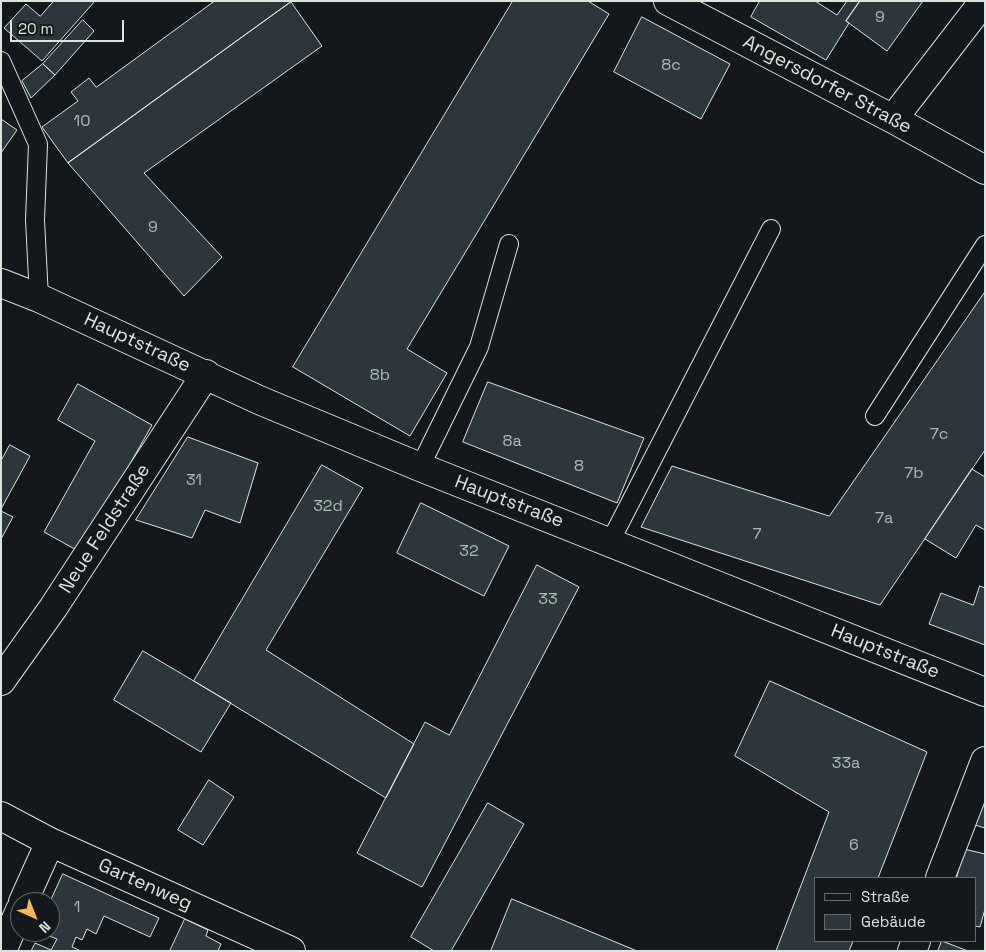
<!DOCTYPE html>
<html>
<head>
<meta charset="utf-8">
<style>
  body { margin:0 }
  #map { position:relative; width:986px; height:952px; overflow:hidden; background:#14181c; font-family:"Space Grotesk",sans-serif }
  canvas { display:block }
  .frame { position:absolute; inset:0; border:2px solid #d8e6dc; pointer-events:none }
  .legend { position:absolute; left:814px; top:877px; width:162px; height:65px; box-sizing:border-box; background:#14181c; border:1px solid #626a69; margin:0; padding:6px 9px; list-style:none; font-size:15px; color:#d8e6dc }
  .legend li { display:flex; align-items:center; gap:10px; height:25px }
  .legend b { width:25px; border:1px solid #626a69 }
  .north { position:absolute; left:10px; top:892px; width:50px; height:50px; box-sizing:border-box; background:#14181c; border:1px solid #626a69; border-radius:50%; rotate:136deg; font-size:14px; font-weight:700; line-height:20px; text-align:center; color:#d8e6dc }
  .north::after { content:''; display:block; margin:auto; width:18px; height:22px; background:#ffb74d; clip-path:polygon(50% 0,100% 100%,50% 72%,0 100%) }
  .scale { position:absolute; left:10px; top:20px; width:114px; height:22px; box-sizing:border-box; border:2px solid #d8e6dc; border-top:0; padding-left:6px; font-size:15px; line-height:18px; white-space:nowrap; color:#d8e6dc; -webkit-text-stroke:4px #14181c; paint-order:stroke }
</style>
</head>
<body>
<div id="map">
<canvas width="986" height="952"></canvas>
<div class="frame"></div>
<ul class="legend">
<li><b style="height:6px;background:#14181c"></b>Straße</li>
<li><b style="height:14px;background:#2c363c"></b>Gebäude</li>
</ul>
<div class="north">N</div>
<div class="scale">20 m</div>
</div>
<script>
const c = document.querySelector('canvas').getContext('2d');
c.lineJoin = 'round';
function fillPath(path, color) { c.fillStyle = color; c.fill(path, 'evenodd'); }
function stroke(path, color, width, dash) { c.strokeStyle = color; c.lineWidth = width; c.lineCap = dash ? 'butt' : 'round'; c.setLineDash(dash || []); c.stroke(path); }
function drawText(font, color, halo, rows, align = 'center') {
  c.font = font + ' "Space Grotesk",sans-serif'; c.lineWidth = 4; c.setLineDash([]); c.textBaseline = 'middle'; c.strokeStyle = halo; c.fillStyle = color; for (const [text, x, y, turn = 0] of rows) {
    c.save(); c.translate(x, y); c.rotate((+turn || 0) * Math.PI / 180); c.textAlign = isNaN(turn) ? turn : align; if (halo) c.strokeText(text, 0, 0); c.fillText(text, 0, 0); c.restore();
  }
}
const building = new Path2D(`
  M54 1H95L42 61 4 28 26 4 40 16Z
  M215 1H292L68 163 42 127 78 101 71 92 89 78 96 87Z
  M513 1H588L609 14 407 349 447 373 410 436 293 367Z
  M760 1H815L837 15 847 1H860L846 21 849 23 826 60 751 17Z
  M860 1H923L887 51 846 21Z
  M291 2 322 46 144 173 222 257 184 296 68 163Z
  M642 17 730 64 701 119 614 72Z
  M83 20 94 31 55 75 43 64Z
  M43 64 55 75 31 98 22 81Z
  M1 119 17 130 1 153Z
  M985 292V450L880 605 641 527 672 466 829 516Z
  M488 382 644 438 617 503 463 442Z
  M78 384 152 425 80 552 44 532 95 441 58 420Z
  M188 437 258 463 240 523 205 510 192 538 136 520Z
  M10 445 30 456 1 509V461Z
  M322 465 363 488 266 650 414 744 386 798 194 681Z
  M972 469 985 477V530L976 525 956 558 925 539Z
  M421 503 509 546 484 596 397 553Z
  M1 511 13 517 1 539Z
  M537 565 579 587 422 887 357 853 425 722 449 735Z
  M980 586 985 588V645L929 624 941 593 973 605Z
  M143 651 231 703 201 752 114 700Z
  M770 681 927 752 878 878H815V941H853L849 951H776L829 812 735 756Z
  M209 780 234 797 203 845 178 830Z
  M985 800V828L975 825Z
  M488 803 524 824 451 951H434L411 937Z
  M964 849 985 854V909L980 927 975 926V878H957Z
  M63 874 159 918 150 937 104 916 96 934 87 929 82 940 76 937 72 947 81 951H31L35 943 51 950 57 939 39 932H50V902Z
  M512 899 637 951H491Z
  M185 919 208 930 206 936 221 944 218 951H170Z
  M942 941 968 951H938Z`);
fillPath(building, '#2c363c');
stroke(building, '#d8e6dc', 1);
const service = new Path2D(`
  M1 61 38 144 35 220 39 298
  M875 416 985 245
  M420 467 479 347 509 244
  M610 542 771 229`);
const minor = new Path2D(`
  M668 1 893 119 985 170
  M893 119 984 1
  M1 283 39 298 259 400 420 467 985 692
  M1 681 53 608 206 374
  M1 816 50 842 291 951
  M940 878 985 761
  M23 902 50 842
  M2 951 20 910
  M912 951 916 941`);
stroke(service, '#d8e6dc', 20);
stroke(minor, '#d8e6dc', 30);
stroke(service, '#14181c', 18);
stroke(minor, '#14181c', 28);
drawText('16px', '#adbab4', null, [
  ["9",880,18],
  ["8c",671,66],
  ["10",82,122],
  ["9",153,228],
  ["8b",380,376],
  ["7c",939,435],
  ["8a",512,442],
  ["8",579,467],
  ["7b",914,474],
  ["31",194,481],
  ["32d",328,507],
  ["7a",884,519],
  ["7",757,535],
  ["32",469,552],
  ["33",548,600],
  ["33a",846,764],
  ["6",854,846],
  ["1",77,908]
]);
drawText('19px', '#d8e6dc', '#14181c', [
  ["Angersdorfer Straße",827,85,28],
  ["Hauptstraße",137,343,25],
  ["Hauptstraße",509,502,21],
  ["Neue Feldstraße",105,529,-57],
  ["Hauptstraße",885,652,22],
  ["Gartenweg",145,885,24]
]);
</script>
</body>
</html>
